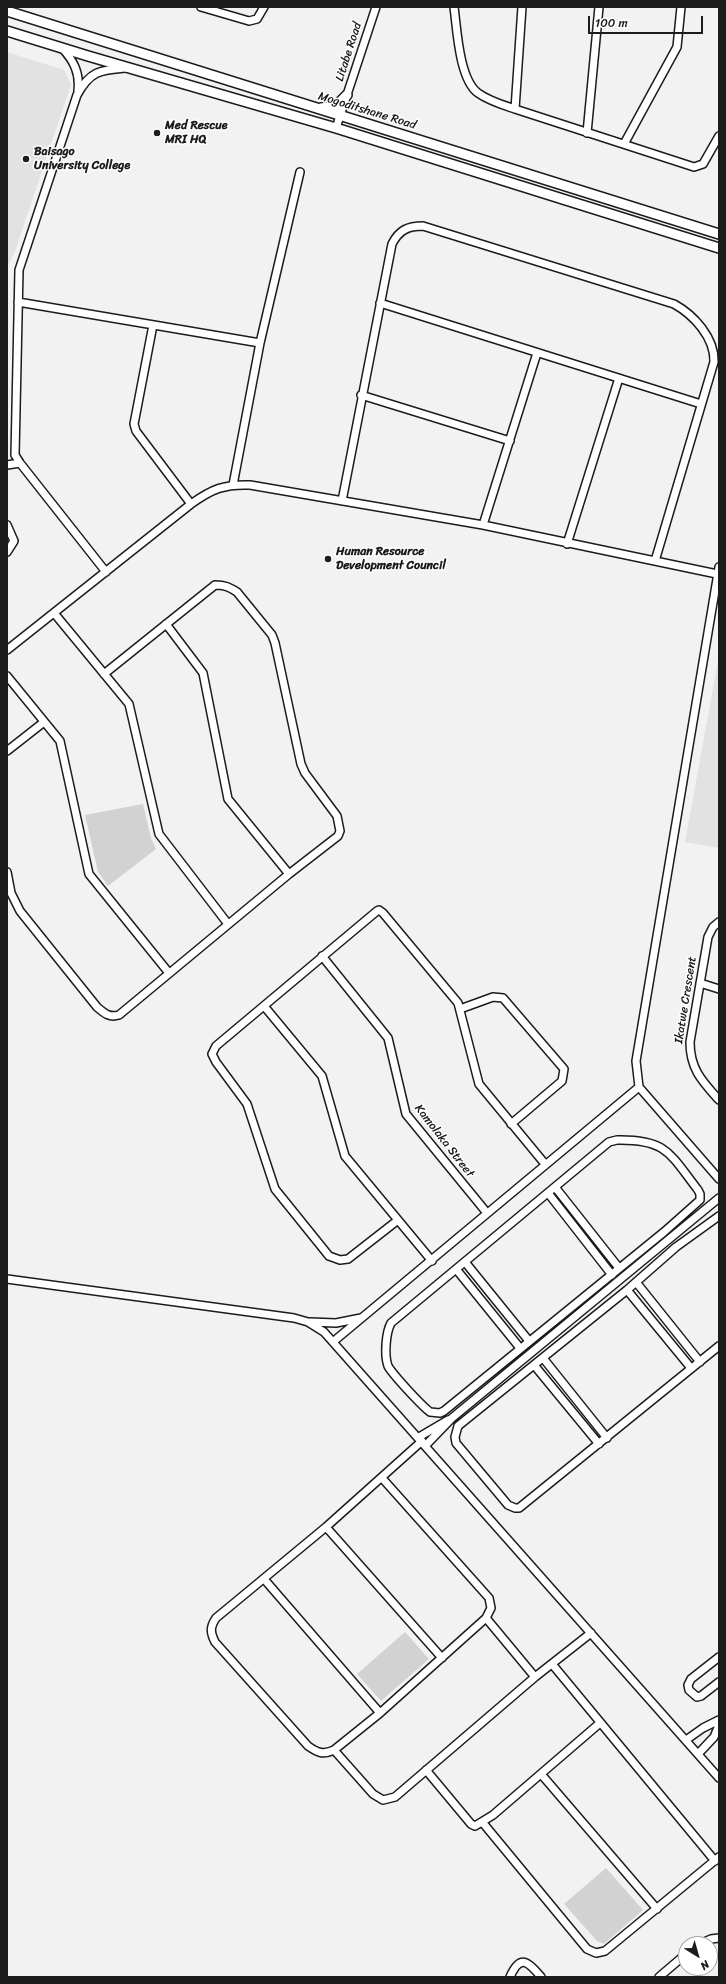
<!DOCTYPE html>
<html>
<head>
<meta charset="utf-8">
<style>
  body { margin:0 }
  #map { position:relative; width:726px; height:1984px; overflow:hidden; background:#f2f2f2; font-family:Sriracha,sans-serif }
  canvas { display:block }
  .frame { position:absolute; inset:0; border:8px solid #1c1c1c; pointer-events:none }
  .north { position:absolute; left:678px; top:1936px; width:40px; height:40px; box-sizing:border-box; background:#fff; border:1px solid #a4a4a4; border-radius:50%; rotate:143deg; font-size:11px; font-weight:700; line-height:16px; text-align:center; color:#1c1c1c }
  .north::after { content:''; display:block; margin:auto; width:14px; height:18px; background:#1c1c1c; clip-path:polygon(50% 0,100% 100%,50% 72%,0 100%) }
  .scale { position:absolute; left:588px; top:16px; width:115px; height:18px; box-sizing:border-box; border:2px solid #1c1c1c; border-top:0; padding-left:5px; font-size:12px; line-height:14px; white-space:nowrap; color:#1c1c1c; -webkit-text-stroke:3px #fff; paint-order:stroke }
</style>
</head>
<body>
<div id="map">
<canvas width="726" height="1984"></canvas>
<div class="frame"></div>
<div class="north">N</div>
<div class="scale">100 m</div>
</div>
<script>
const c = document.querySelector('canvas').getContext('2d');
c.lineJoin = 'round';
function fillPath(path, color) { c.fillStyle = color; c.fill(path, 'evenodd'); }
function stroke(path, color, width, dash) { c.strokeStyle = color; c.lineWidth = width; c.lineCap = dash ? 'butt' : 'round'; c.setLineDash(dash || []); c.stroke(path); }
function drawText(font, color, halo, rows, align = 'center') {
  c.font = font + ' Sriracha,sans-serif'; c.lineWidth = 3; c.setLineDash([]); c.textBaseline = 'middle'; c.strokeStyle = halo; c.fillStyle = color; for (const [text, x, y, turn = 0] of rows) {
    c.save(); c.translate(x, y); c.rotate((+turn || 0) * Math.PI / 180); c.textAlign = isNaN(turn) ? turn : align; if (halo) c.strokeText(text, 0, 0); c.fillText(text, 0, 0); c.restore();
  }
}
fillPath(new Path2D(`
  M7 52 64 70 71 85 15 251 7 268Z
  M719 655V848L685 842Z`), '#e2e2e2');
fillPath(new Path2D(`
  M143 804 151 838 156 849 108 886 98 872 85 815Z
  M405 1632 429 1659 381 1701 357 1674Z
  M606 1868 643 1910 604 1944 597 1941 564 1904Z`), '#d2d2d2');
const minor = new Path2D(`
  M201 7 249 21 257 19 264 7
  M454 7C457 29 459 79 478 93 489 101 503 105 515 109L694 167 703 164 719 136
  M62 48C74 61 80 73 78 91
  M515 109 522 7
  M336 128 376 7
  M587 133 599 7
  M624 144 677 47 681 7
  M18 302 260 343
  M380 303 701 404
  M153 325 134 424 136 431 191 504
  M361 395 510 441
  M7 465 20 463
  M233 485 260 343 300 172
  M342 501 392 244C399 230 408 226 423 226L674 304C694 315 715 338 714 362L655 561
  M7 525 14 541 7 552
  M483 525 537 353
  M567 544 619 378
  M719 567 636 1061 639 1087 719 1179
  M106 572 20 463 15 455 19 270 77 95C90 71 100 70 125 68
  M54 613 129 704 159 834 228 924
  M166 624 203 673 228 799 289 874
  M7 650 191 504C212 489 224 484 250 485L483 525 717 574
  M7 676 60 741 89 874 169 973
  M7 751 44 722
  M7 872 11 893 20 911 97 1007C104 1013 109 1018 119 1015L289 874 338 836 340 831 337 816 305 773 301 764 275 643 272 635 237 592C229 587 225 585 215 585L104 674
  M719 922 713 927 708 937 690 1042C690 1069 702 1081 719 1100
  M322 956 388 1038 406 1114 487 1213
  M700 983 719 989
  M264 1006 322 1076 345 1156 432 1261
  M460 1009 493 997 503 998 564 1069 562 1081 511 1124
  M617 1140C667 1139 670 1154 698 1190L700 1194V1200L664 1232 444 1411 440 1413 430 1412C422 1406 393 1375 388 1366 384 1355 386 1332 391 1323L609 1142Z
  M555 1187 619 1268
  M548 1193 612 1275
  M719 1216 676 1247 627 1290 458 1426 455 1437 456 1443 508 1505 515 1508H519L719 1346
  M398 1220 348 1259 340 1260 329 1256 275 1189 247 1104 216 1062 212 1054 216 1046 377 911 379 910 383 913 458 1003 479 1084 545 1164
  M465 1262 529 1341
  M456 1269 520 1348
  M7 1279 294 1318 308 1322 324 1332 719 1778
  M636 1282 700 1362
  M627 1290 691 1368
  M310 1322 336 1323 361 1318
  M334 1341 639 1087
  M543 1358 607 1438
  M534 1365 599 1444
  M419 1437 448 1420
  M426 1445 452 1418 719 1198
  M382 1478 489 1598 491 1608 486 1618 380 1713 334 1750C323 1755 318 1753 308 1746L215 1642C210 1632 210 1627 216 1618L326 1527 422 1441
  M326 1527 442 1658
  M264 1579 380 1713
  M486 1618 535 1677
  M719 1657 691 1679 688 1685 689 1690 697 1697 701 1696 719 1682
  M552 1664 715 1861
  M686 1740 703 1728 719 1720
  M334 1750 373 1794 383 1800 395 1797 535 1677 591 1633
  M698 1754 714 1737 719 1725
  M426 1770 471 1824 475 1826 493 1815 600 1723
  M541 1774 657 1909
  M483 1823 587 1949 596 1953 605 1951 719 1857
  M700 1944 711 1939 719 1938
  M510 1977C520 1954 528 1961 541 1977
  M659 1977 686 1954`);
const major = new Path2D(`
  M7 11 719 234
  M7 31 88 56 336 128 719 248
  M321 108 336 106 347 95`);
stroke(minor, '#1c1c1c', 10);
stroke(major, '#1c1c1c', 12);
stroke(minor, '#fff', 7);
stroke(major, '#fff', 9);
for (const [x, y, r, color] of [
  [157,133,4,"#1c1c1c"],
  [26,159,4,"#1c1c1c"],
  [328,559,4,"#1c1c1c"]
]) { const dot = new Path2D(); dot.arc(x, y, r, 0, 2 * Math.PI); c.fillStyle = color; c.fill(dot); stroke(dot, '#fff', 1.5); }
drawText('12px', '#1c1c1c', '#fff', [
  ["Litabe Road",349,52,-72],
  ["Mogoditshane Road",367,111,17],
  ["Ikatwe Crescent",686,1000,-81],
  ["Kamolaka Street",444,1141,52]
]);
drawText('bold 12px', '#1c1c1c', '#fff', [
  ["Med Rescue",165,126],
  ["MRI HQ",165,140],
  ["Baisago",34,152],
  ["University College",34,166],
  ["Human Resource",336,552],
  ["Development Council",336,566]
], 'left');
</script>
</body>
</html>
